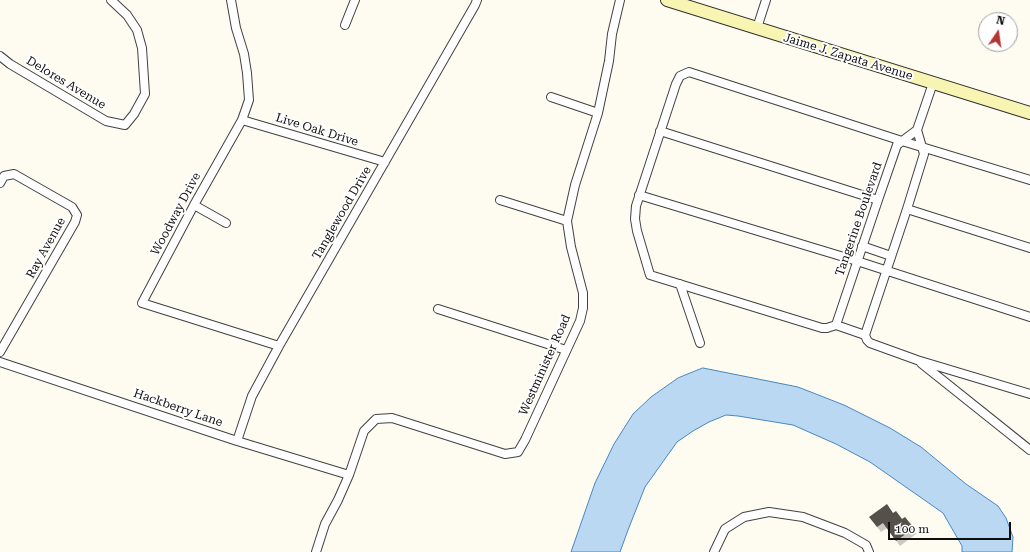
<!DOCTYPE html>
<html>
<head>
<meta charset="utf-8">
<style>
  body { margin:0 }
  #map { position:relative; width:1030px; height:552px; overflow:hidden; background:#fefcf1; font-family:"Roboto Serif",serif }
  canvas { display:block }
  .north { position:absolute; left:978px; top:12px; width:40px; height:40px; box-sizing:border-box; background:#fff; border:1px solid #9f9f9f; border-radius:50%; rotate:13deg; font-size:11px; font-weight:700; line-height:16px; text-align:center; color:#0e0e0e }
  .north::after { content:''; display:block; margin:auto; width:14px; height:18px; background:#b23633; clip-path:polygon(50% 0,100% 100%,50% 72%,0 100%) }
  .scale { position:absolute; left:888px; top:522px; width:123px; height:18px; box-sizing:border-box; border:2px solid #0e0e0e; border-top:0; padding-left:5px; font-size:12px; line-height:14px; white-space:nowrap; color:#0e0e0e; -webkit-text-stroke:3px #fff; paint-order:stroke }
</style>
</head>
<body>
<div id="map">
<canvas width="1030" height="552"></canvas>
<div class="north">N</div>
<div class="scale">100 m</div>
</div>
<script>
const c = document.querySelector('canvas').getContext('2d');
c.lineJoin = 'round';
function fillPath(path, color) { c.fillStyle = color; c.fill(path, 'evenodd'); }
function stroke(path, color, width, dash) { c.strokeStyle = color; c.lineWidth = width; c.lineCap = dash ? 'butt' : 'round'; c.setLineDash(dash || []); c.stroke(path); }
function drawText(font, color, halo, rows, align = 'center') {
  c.font = font + ' "Roboto Serif",serif'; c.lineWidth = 4; c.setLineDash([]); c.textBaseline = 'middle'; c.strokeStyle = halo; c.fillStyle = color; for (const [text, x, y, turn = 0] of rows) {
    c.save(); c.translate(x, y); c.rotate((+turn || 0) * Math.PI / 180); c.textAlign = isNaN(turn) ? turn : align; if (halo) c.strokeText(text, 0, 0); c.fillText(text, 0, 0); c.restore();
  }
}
const water = new Path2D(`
  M703 368 798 387 844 405 890 428 921 447 966 484 998 506 1006 518 1013 537 1012 552H962V546L943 513 870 462 836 444 793 425 738 416 726 415 709 422 693 431 677 442 645 487 628 530 620 552H571L595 483 614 444 633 414 651 397 678 378Z`);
fillPath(water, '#bad8f1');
stroke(water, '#4787c1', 1);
fillPath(new Path2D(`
  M893 514 902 521 905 518 916 534 900 546 887 528 881 532 874 523Z`), '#0003');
fillPath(new Path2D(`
  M887 504 893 513 896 511 902 519 905 517 914 528 896 541 883 523 877 527 869 517Z`), '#56504b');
const street = new Path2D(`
  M231 0 236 28 244 54 247 73 249 100 242 120 194 205 142 303 279 346
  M345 25 355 0
  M757 28 766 0
  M0 56 10 64 106 121 125 125 134 114 145 94 142 48 137 30 127 15 111 0
  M551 97 598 113
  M242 120 385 162
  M660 131 878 200
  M1030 180 902 141 689 72 680 76 676 84 636 206 635 219 637 231 650 275 822 328H827L836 325 865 335 867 340 870 343 917 360 1030 394
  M0 183 4 176 14 174 72 207 77 215 75 222 0 352
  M639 195 857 261 1030 317
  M500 200 567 221
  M194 205 226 223
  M907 209 1030 248
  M862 246 891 256
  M680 284 700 343
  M438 309 566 350
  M836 325 878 200 897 145 917 130
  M865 335 907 209 924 154 917 130 933 83
  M0 362 237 441 349 475
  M921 363 1030 450
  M237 441 252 396 279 346 475 5 477 0
  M316 552 325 524 338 500 349 475 364 431 376 419 392 418 505 454 518 452 525 440 580 321 583 308V293L571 247 567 221 575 185 598 113 609 61 612 34 620 0
  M714 552 725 529 744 517 769 512 803 517 845 533 866 545 869 552`);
const secondary = new Path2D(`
  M667 0 1030 113`);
stroke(street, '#414141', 10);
stroke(secondary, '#303030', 14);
stroke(street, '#fff', 8);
stroke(secondary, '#f8f5b2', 12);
drawText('12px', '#0e0e0e', '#fff', [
  ["Jaime J. Zapata Avenue",848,57,17],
  ["Delores Avenue",66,83,31],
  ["Live Oak Drive",317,130,17],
  ["Tanglewood Drive",342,213,-60],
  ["Woodway Drive",176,214,-62],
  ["Tangerine Boulevard",859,219,-71],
  ["Ray Avenue",46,248,-61],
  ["Westminister Road",545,365,-66],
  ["Hackberry Lane",178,408,19]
]);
</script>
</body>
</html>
